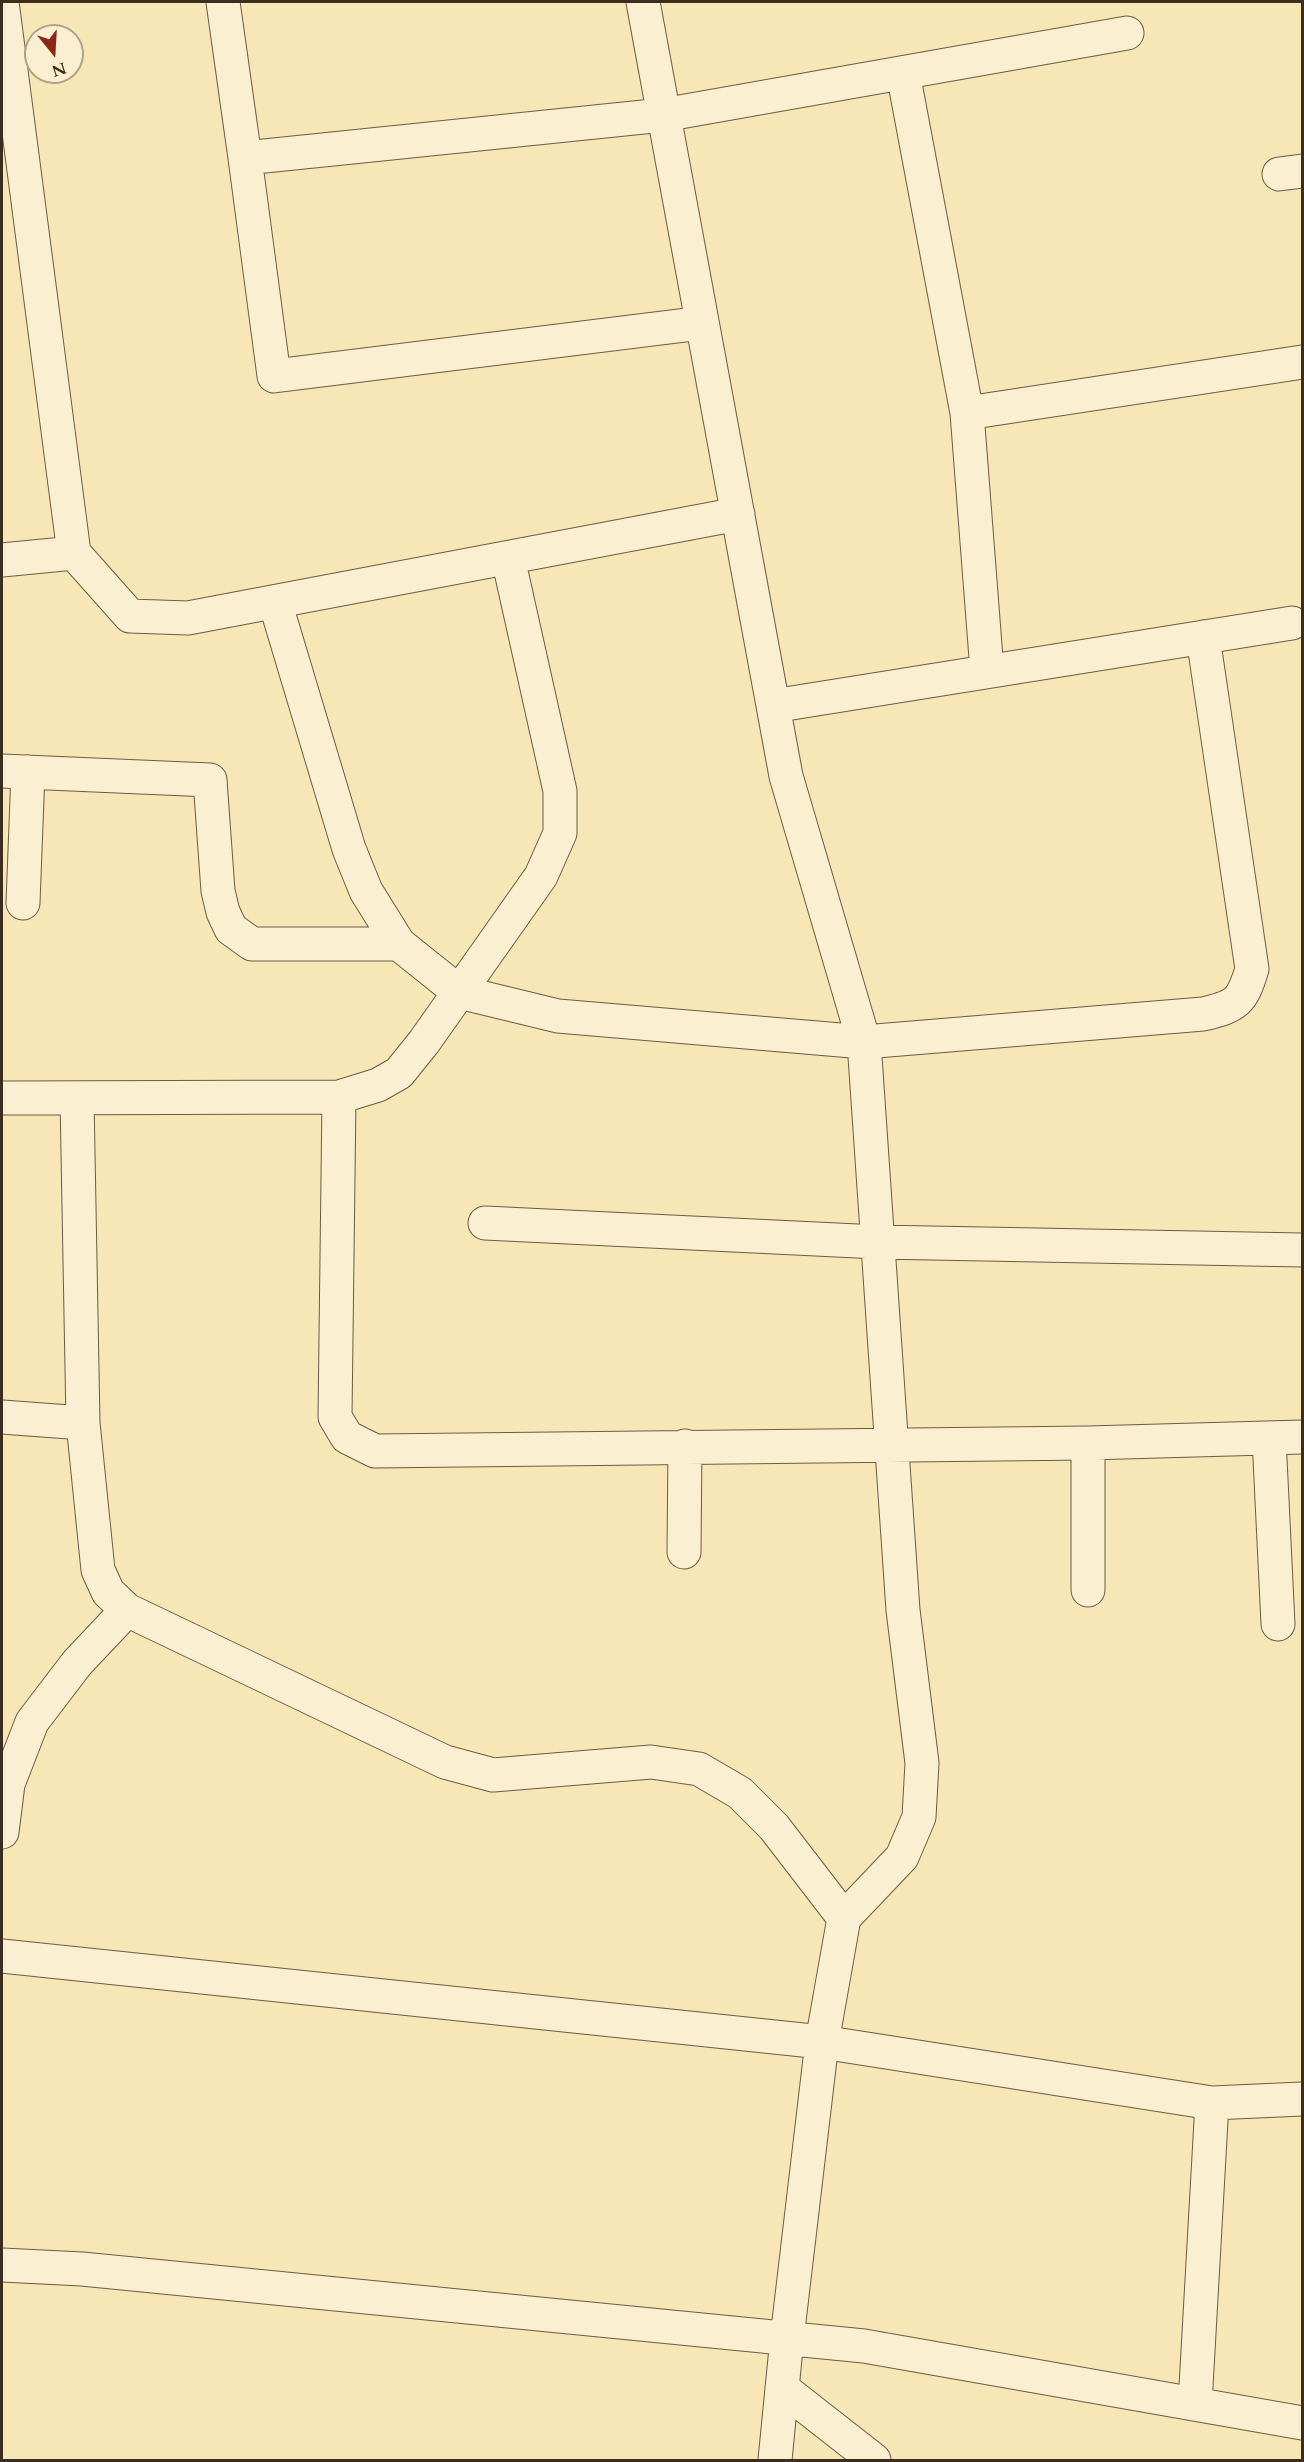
<!DOCTYPE html>
<html>
<head>
<meta charset="utf-8">
<style>
  body { margin:0 }
  #map { position:relative; width:1304px; height:2462px; overflow:hidden; background:#f7e7b7; font-family:Cardo,serif }
  canvas { display:block }
  .frame { position:absolute; inset:0; border:3px solid #3c2e1e; pointer-events:none }
  .north { position:absolute; left:24px; top:24px; width:60px; height:60px; box-sizing:border-box; background:#faefd0; border:2px solid #aea289; border-radius:50%; rotate:162deg; font-size:16px; font-weight:700; line-height:24px; text-align:center; color:#3c2e1e }
  .north::after { content:''; display:block; margin:auto; width:21px; height:27px; background:#8f2418; clip-path:polygon(50% 0,100% 100%,50% 72%,0 100%) }
</style>
</head>
<body>
<div id="map">
<canvas width="1304" height="2462"></canvas>
<div class="frame"></div>
<div class="north">N</div>
</div>
<script>
const c = document.querySelector('canvas').getContext('2d');
c.lineJoin = 'round';
function stroke(path, color, width, dash) { c.strokeStyle = color; c.lineWidth = width; c.lineCap = dash ? 'butt' : 'round'; c.setLineDash(dash || []); c.stroke(path); }
const minor = new Path2D(`
  M2 2 74 553 130 616 188 618 738 514
  M223 2 245 158 663 115 1127 33
  M643 2 786 776 864 1042 903 1610 922 1763 919 1817 902 1857 844 1918 822 2042 1212 2103 1302 2099
  M903 73 967 413 987 671
  M245 158 274 376 702 323
  M1279 174 1302 171
  M967 413 1302 362
  M2 560 74 553
  M275 602 349 849 366 891 399 944 459 992 558 1016 864 1042 1203 1014C1237 1006 1242 1002 1252 969L1203 637
  M773 706 1292 623
  M2 771 210 780 218 891 223 912 231 929 252 944H399
  M23 903 28 772
  M339 1097 378 1085 399 1073 424 1042 541 876 560 833V791L508 558
  M2 1098 339 1097 335 1417 347 1437 375 1451 1088 1443 1302 1437
  M77 1098 83 1423 98 1570 108 1592 127 1610 445 1762 493 1775 651 1762 699 1769 740 1793 774 1827 844 1918
  M485 1223 878 1242 1302 1250
  M2 1417 83 1423
  M1269 1438 1278 1624
  M1088 1443V1590
  M684 1552 685 1446
  M2 1832 8 1784 32 1722 77 1663 127 1610
  M2 1956 822 2042 787 2338 775 2460
  M2 2265 82 2269 864 2346 1302 2423
  M782 2388 874 2460
  M1195 2404 1212 2103`);
stroke(minor, '#6b5c44', 35);
stroke(minor, '#faefd0', 33);
</script>
</body>
</html>
